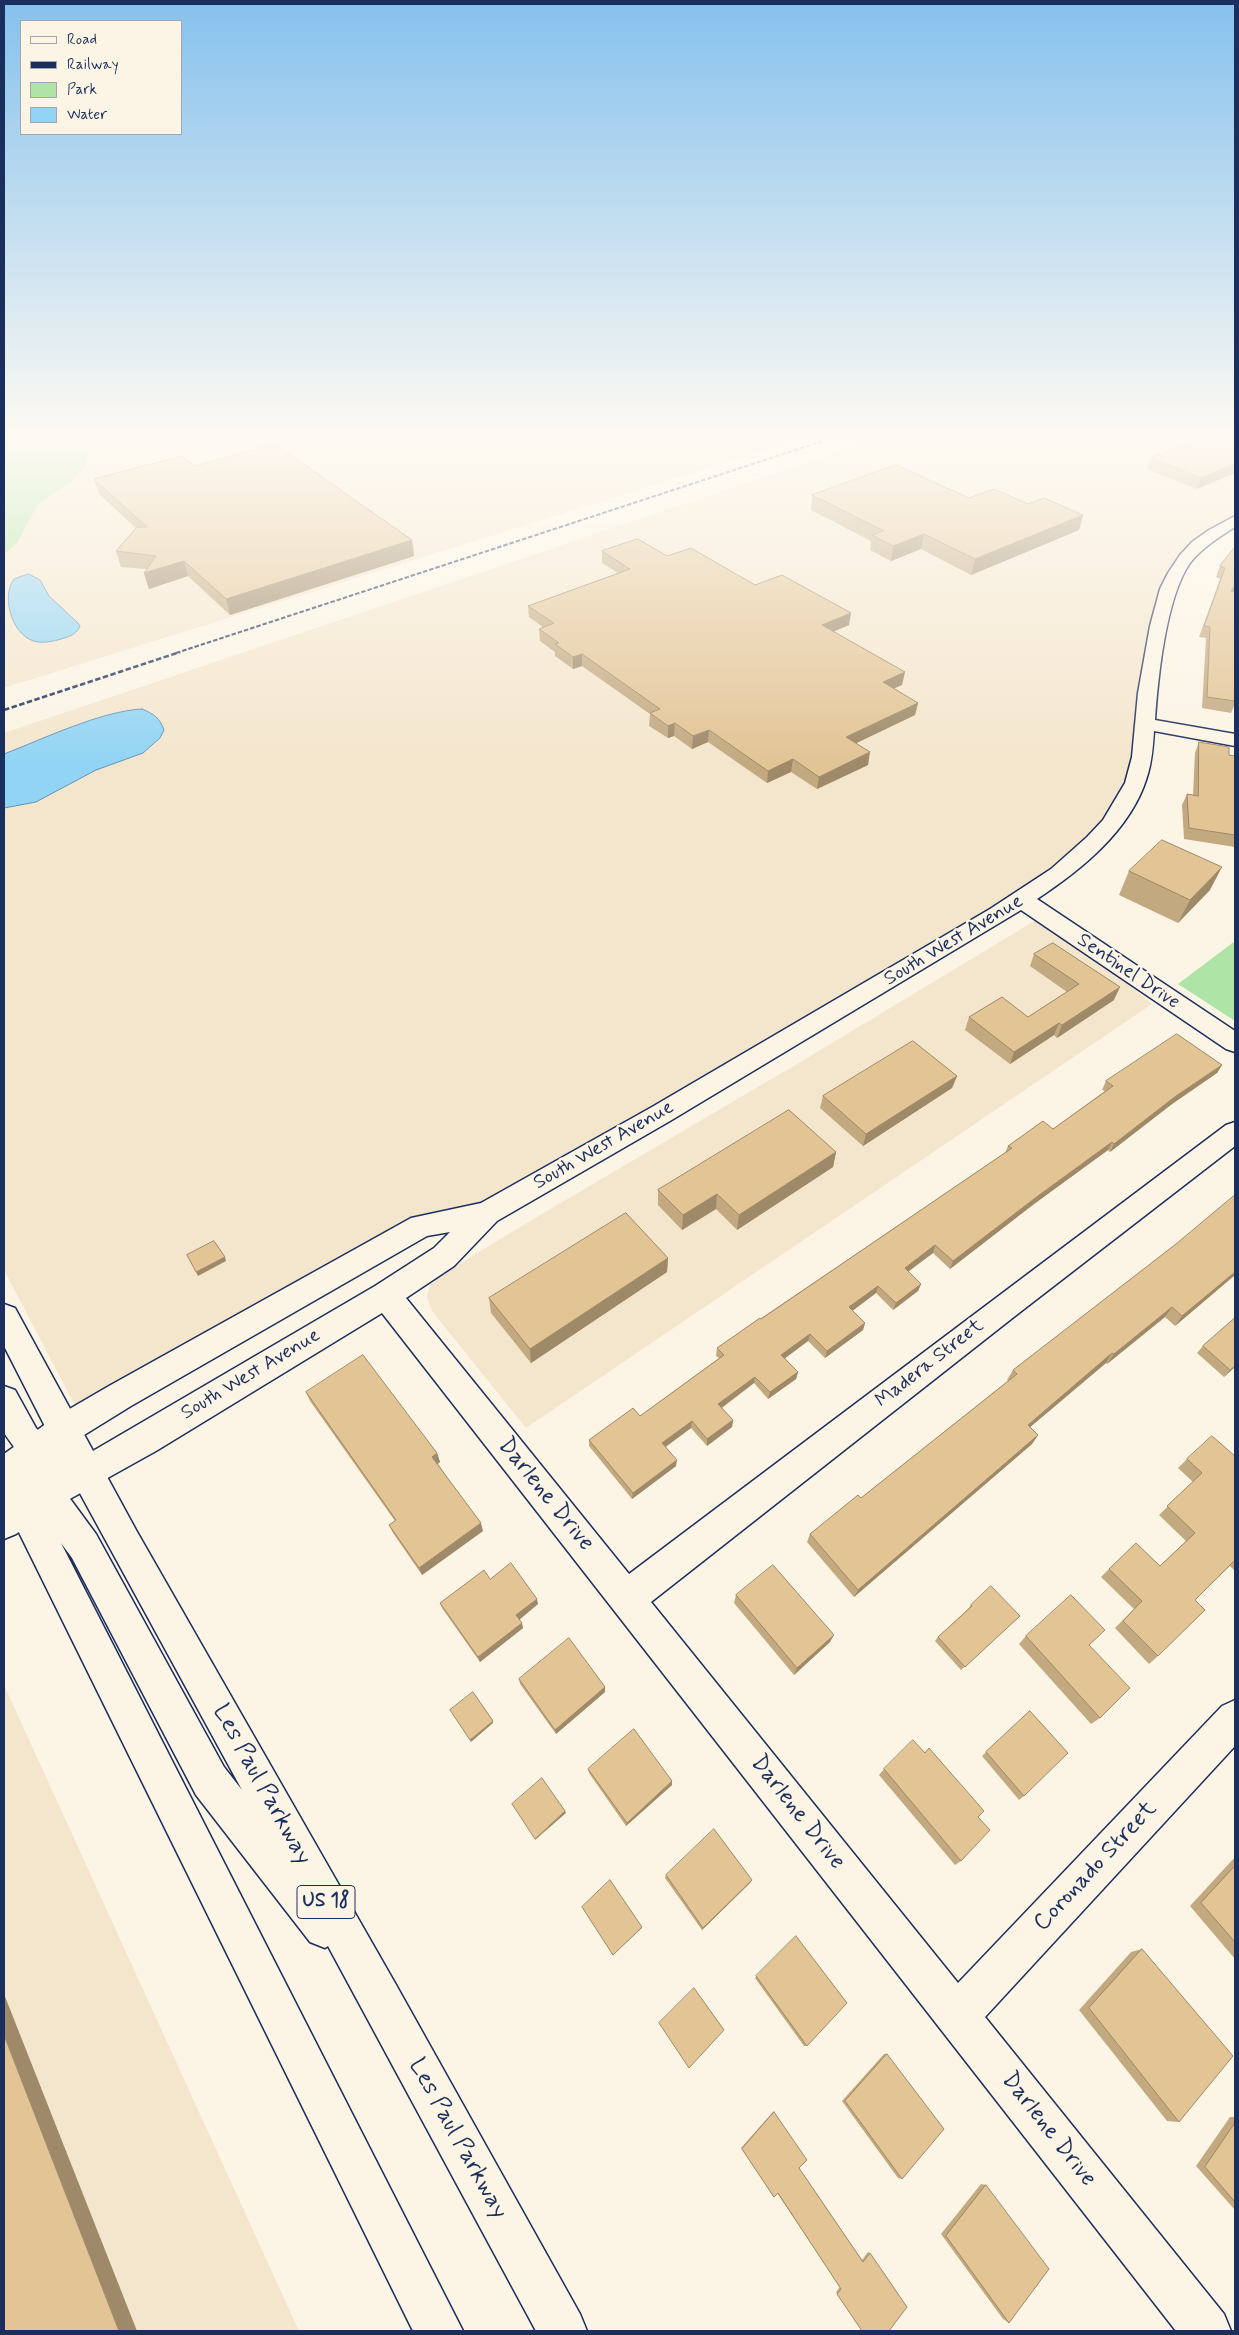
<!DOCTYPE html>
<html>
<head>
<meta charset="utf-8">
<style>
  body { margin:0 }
  #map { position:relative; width:1239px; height:2335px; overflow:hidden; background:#fcf5e5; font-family:Mynerve,sans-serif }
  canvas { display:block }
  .frame { position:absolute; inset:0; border:5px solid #1b2f5e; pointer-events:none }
  .legend { position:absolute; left:20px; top:20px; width:162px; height:115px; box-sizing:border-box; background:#fcf5e5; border:1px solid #a2a6af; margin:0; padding:6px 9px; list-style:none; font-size:15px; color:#1b2f5e }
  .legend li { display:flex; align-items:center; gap:10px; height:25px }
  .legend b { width:25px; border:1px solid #a2a6af }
</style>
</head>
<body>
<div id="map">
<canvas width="1239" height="2335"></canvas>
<div class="frame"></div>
<ul class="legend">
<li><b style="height:6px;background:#fcf5e5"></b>Road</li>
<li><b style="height:6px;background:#1b2f5e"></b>Railway</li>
<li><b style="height:14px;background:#aee4a6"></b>Park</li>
<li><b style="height:14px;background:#92d4f4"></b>Water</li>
</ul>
</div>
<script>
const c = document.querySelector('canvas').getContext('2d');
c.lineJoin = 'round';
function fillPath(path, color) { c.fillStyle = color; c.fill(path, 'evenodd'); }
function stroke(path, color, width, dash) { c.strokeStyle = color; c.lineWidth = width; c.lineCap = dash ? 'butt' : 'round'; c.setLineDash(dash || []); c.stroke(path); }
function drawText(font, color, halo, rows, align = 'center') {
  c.font = font + ' Mynerve,sans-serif'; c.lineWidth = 5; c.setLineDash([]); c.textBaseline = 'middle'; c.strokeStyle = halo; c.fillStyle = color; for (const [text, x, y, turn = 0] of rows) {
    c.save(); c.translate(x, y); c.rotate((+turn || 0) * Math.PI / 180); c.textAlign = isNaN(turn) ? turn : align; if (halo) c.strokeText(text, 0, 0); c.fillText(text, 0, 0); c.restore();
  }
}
fillPath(new Path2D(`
  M87 437H808L4 688V555L17 543 38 504 71 482 88 454Z
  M883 437H1235V520L1219 529 1173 572 1127 798 1038 887 485 1211 422 1222 81 1417 4 1270V733Z
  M1041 917 1077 942 1152 1004 526 1428 432 1311 427 1297 430 1285 446 1272 525 1224 807 1058Z
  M4 1685 52 1790 299 2331H4Z`), '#f4e6cd');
fillPath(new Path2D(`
  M4 437H87L88 454 85 467 71 482 38 504 17 543 4 555Z
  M1235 941V1021L1178 984Z`), '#aee4a6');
const water = new Path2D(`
  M145 437H196C179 441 160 450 145 437Z
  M29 574 40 580 49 596 78 623 80 626C77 634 69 637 61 639 54 641 45 643 38 642 13 639 0 597 14 579Z
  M142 709C154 714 160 718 164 730L160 738 143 753 96 770 36 802 4 808V754C43 739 101 711 142 709Z`);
fillPath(water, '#92d4f4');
stroke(water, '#6292b8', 1);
const minor = new Path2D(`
  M1235 516V527C1219 537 1202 548 1190 563 1166 598 1158 677 1155 720L1235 734V746L1154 731C1153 746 1152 762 1147 777 1131 830 1081 870 1037 899L1235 1031V1052L1226 1049 1021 910 670 1121 497 1221 454 1266 406 1298 629 1574 1226 1125 1235 1122V1146L1015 1316 651 1602 958 1983 1222 1706 1235 1700V1746L985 2017 1224 2314 1231 2331H1176L382 1313 156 1451 59 1505 16 1534 4 1539V1503L375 1286 434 1248 450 1232 427 1236 131 1406 76 1440 16 1484 4 1489V1454L54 1418 109 1386 411 1218 481 1203 652 1107 990 909 1051 869 1087 837 1103 820 1125 783 1132 757 1138 693 1150 626 1160 589 1168 573 1180 555 1192 542 1209 530Z`);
const major = new Path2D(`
  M4 1304 15 1308 98 1460 101 1461 105 1473 136 1530 395 1983 580 2314 587 2331H536L328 1946 325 1948 310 1942 196 1795 72 1558 61 1543 463 2331H413L4 1502V1453L26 1464 4 1433V1386L15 1390 36 1428 56 1448 4 1346ZM57 1481 76 1486 242 1790 224 1767 96 1534Z`);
stroke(minor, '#1b2f5e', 3);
stroke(major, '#1b2f5e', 3);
fillPath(minor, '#fcf5e5');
fillPath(major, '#fcf5e5');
stroke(new Path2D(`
  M176 653 835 437`), '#1b2f5e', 2, [4.5, 2]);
stroke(new Path2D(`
  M4 710 180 652`), '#1b2f5e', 2.5, [5.5, 2.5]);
fillPath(new Path2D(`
  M1235 437 1197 489 1147 469 1151 458Z
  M194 466 412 540 414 556 230 615 188 576 149 589 144 573 147 569 121 567 116 551 136 528 99 494 94 479Z
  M812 495 969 498 1028 504 1083 515 1079 530 971 575 921 549 891 561 870 550 871 541 811 510Z
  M1235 547 1234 592H1235V704L1231 713 1202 708 1206 638 1199 637 1220 579 1216 577 1220 566Z
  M602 551 667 556 755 585 849 625 834 631 902 685 894 688 918 703 915 715 856 743 868 765 817 789 791 772 767 783 708 742 692 749 674 736 668 738 649 726 650 714 582 666 573 669 555 656V652L540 641 539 629 543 627 529 617 528 606 618 573 602 563Z
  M1199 742 1229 755 1235 756V847L1184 839 1182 805 1187 794 1193 795 1195 753Z
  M1129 871 1210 890 1178 923 1119 895Z
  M1034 954 1114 1000 1057 1038 1054 1035 1010 1064 965 1030 969 1017H1028L1067 992 1030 966Z
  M1222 1065 1217 1073 1172 1104 1110 1152 1108 1150 1034 1204 950 1269 933 1253 908 1272 921 1284 918 1291 893 1310 876 1293 852 1311 865 1323 863 1330 825 1358 808 1341 785 1358 798 1372 796 1379 768 1399 754 1383 722 1408 733 1420 732 1427 707 1446 691 1428 666 1447 676 1466 632 1499 589 1446V1440L640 1416 719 1358 716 1356 717 1348 1005 1153 1008 1146 1053 1129 1105 1091 1102 1090 1106 1081Z
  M957 1076 952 1088 863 1146 820 1108 823 1096Z
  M836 1152 833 1167 737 1230 716 1209 682 1230 658 1205V1190Z
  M668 1258 667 1272 531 1363 491 1313 489 1298Z
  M1235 1275 1175 1326 1165 1317 1107 1364 1106 1363 1030 1427 1038 1435 1032 1444 854 1597 807 1542 810 1534 861 1498 1008 1381 1007 1380 1013 1370Z
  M1235 1318V1367L1224 1377 1197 1353 1203 1346Z
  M306 1392 437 1453 440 1462 438 1464 483 1531 422 1575 393 1533 389 1525 395 1521 310 1401Z
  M1235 1456V1571L1230 1566 1195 1600 1158 1656 1149 1664 1115 1628 1134 1609 1101 1577 1109 1569 1160 1566 1186 1541 1159 1515 1193 1482 1178 1468 1187 1459Z
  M490 1579 538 1604 519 1619 523 1628 480 1662 442 1608 440 1603Z
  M736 1595 830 1642 794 1675 734 1603Z
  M971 1605 1020 1616 961 1670 935 1641 938 1637 968 1609Z
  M1026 1636 1089 1645 1100 1718 1091 1724 1019 1644Z
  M519 1679 605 1687V1692L556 1734 520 1684Z
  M1030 1711 1024 1796 1019 1800 982 1756Z
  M925 1753 978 1817 961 1861 955 1865 879 1775 884 1769Z
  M588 1769 672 1785 626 1826 589 1773Z
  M1235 1857V1959L1190 1906Z
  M666 1875 750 1883 702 1930 665 1878Z
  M794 1938 807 2046H804L755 1978Z
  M1142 1949 1179 2122 1167 2121 1079 2010 1131 1952Z
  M884 2054H887L902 2179 898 2178 842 2101Z
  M773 2112H774L799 2168 862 2260 868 2252 870 2253 889 2331H862L836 2292 840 2287 777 2193 774 2197 773 2196 741 2148Z
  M1230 2117H1235V2210L1196 2166Z
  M981 2184 986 2185 1009 2323 1003 2319 941 2234Z`), '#c2a980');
fillPath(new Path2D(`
  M1235 463V473L1197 489 1201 478Z
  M1083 515 1079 530 971 575 975 559Z
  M924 534 921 549 891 561 893 546Z
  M412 540 414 556 230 615 226 599Z
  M184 561 188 576 149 589 144 573Z
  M1235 585V590L1226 602 1231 591Z
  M851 613 849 625 821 637 822 625Z
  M582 654V666L573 669V657Z
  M905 672 902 685 881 694 883 682Z
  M918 703 915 715 844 749 846 737Z
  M675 723 674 736 668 738V726Z
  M709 730 708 742 692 749 693 736Z
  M870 752 868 765 817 789 819 777Z
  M793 759 791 772 767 783 768 771Z
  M1222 867 1210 890 1178 923 1190 900Z
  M1120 987 1114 1000 1057 1038 1062 1025Z
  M1059 1023 1054 1035 1010 1064 1014 1052Z
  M1222 1065 1217 1073 1172 1104 1110 1152 1114 1144 1176 1096Z
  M957 1076 952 1088 863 1146 866 1134Z
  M1112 1142 1108 1150 1034 1204 950 1269 953 1261 1038 1196Z
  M836 1152 833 1167 737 1230 739 1215Z
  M717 1194 716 1209 682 1230 683 1215Z
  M935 1245 933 1253 902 1276 905 1268Z
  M225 1257 226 1261 198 1276 196 1272Z
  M668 1258 667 1272 531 1363 530 1349Z
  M1235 1272V1275L1175 1326 1182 1316Z
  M921 1284 918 1291 893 1310 896 1303Z
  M878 1286 876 1293 847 1315 849 1307Z
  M1172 1307 1165 1317 1107 1364 1114 1354Z
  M865 1323 863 1330 825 1358 827 1351Z
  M810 1334 808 1341 780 1362 781 1355Z
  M1112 1353 1106 1363 1022 1434 1028 1425Z
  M1235 1366V1367L1224 1377 1230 1370Z
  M798 1372 796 1379 768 1399 770 1392Z
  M755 1377 754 1383 717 1411 718 1404Z
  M733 1420 732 1427 707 1446V1439Z
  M692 1421 691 1428 662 1449V1443Z
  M1038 1435 1032 1444 854 1597 858 1590Z
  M437 1453 440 1462 435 1465 432 1457Z
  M677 1460 676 1466 632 1499 633 1493Z
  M481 1523 483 1531 422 1575 419 1568Z
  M537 1599 538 1604 518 1621 516 1615Z
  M522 1623 523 1628 480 1662 478 1657Z
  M834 1635 830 1642 794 1675 797 1668Z
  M605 1687V1692L556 1734 555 1730Z
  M493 1721V1723L471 1742 470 1740Z
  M672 1781V1785L626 1826 627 1823Z
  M565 1811 566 1813 535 1840V1839Z
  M752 1880 750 1883 702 1930 703 1928Z
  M642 1927V1928L613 1955Z
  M4 1994 137 2331H119L4 2035Z`), '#9e8968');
const building = new Path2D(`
  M1204 437H1235V463L1201 478 1151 458Z
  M275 444 412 540 226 599 184 561 144 573 156 556 116 551 137 527H147L94 479 182 456 194 466Z
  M896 465 969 498 994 489 1028 504 1044 498 1083 515 975 559 924 534 893 546 872 535 884 531 812 495Z
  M638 539 667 556 691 548 755 585 782 575 851 613 822 625 905 672 883 682 918 703 846 737 870 752 819 777 793 759 768 771 709 730 693 736 675 723 668 726 650 713 660 709 582 654 573 657 555 644 559 643 539 629 554 623 528 606 630 569 602 551Z
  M1235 547V585L1231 591 1235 592V701L1207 697 1210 627 1204 626 1225 568 1220 566Z
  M1199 742 1229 747V755L1235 756V835L1189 828 1187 794 1198 796Z
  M1162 840 1222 867 1190 900 1129 871Z
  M1053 943 1120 987 1062 1025 1059 1023 1014 1052 969 1017 1002 997 1028 1017 1079 984 1034 954Z
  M1177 1034 1222 1065 1176 1096 1114 1144 1112 1142 1038 1196 953 1261 935 1245 905 1268 921 1284 896 1303 878 1286 849 1307 865 1323 827 1351 810 1334 781 1355 798 1372 770 1392 755 1377 718 1404 733 1420 707 1439 692 1421 662 1443 677 1460 633 1493 589 1440 633 1408 640 1416 724 1355 717 1348 760 1318 761 1319 1012 1148 1008 1146 1043 1121 1053 1129 1113 1086 1106 1081Z
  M913 1041 957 1076 866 1134 823 1096Z
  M789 1110 836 1152 739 1215 717 1194 683 1215 658 1190Z
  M1235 1195V1272L1182 1316 1172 1307 1114 1354 1112 1353 1028 1425 1038 1435 858 1590 810 1534 858 1495 861 1498 1017 1374 1013 1370 1176 1244Z
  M626 1213 668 1258 530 1349 489 1298Z
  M214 1241 225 1257 196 1272 187 1255Z
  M1235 1318V1366L1230 1370 1203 1346Z
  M363 1355 437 1453 432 1457 481 1523 419 1568 389 1525 396 1520 306 1392Z
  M1212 1436 1235 1456V1560L1195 1600 1205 1610 1158 1656 1123 1621 1142 1601 1109 1569 1136 1543 1160 1566 1195 1533 1167 1506 1202 1473 1187 1459Z
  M511 1563 537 1599 516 1615 522 1623 478 1657 440 1603 484 1570 490 1579Z
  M773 1565 834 1635 797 1668 736 1595Z
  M991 1586 1020 1616 965 1667 938 1637 972 1606 971 1605Z
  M1071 1595 1105 1630 1089 1645 1130 1688 1100 1718 1026 1636Z
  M569 1638 605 1687 555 1730 519 1679Z
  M473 1692 493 1721 470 1740 450 1710Z
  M1030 1711 1068 1753 1024 1796 986 1752Z
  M634 1729 672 1781 627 1823 588 1769Z
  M913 1740 925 1753 929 1748 984 1811 978 1817 990 1830 961 1861 884 1769Z
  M542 1778 565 1811 535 1839 512 1804Z
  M714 1829 752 1880 703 1928 666 1875Z
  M1235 1866V1942L1201 1903Z
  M610 1880 642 1927 613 1955 582 1907Z
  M796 1936 847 2003 807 2046 756 1976Z
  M1142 1949 1233 2056 1179 2122 1089 2008Z
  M694 1988 724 2030 689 2068 659 2023Z
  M4 2035 119 2331H4Z
  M887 2054 944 2129 902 2179 845 2101Z
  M774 2112 807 2160 799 2168 863 2262 870 2253 907 2307 889 2331H862L837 2294 841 2289 778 2193 774 2197 742 2149Z
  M1235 2123V2202L1205 2167Z
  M986 2185 1049 2269 1009 2323 946 2236Z`);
fillPath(building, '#e2c495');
stroke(building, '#9e8968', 1);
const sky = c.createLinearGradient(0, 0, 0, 764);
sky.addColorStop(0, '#85c1ed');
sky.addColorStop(0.57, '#fefaf3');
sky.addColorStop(1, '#fefaf300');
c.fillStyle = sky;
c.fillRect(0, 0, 1239, 764);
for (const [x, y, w] of [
  [326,1902,58]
]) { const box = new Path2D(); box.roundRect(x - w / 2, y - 16.5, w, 33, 4); c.fillStyle = '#fcf5e5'; c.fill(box); stroke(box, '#1b2f5e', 1); }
drawText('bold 19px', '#1b2f5e', null, [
  ["US 18",326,1902]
]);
drawText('20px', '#1b2f5e', '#fcf5e5', [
  ["South West Avenue",954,941,-31],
  ["Sentinel Drive",1128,972,34],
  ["South West Avenue",604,1146,-30],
  ["Madera Street",930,1364,-38],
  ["South West Avenue",251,1375,-31]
]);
drawText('24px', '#1b2f5e', '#fcf5e5', [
  ["Darlene Drive",545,1495,51],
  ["Les Paul Parkway",261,1785,61],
  ["Darlene Drive",797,1813,52],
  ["Coronado Street",1096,1867,-47],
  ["Darlene Drive",1048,2130,52],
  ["Les Paul Parkway",457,2139,61]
]);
</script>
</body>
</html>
